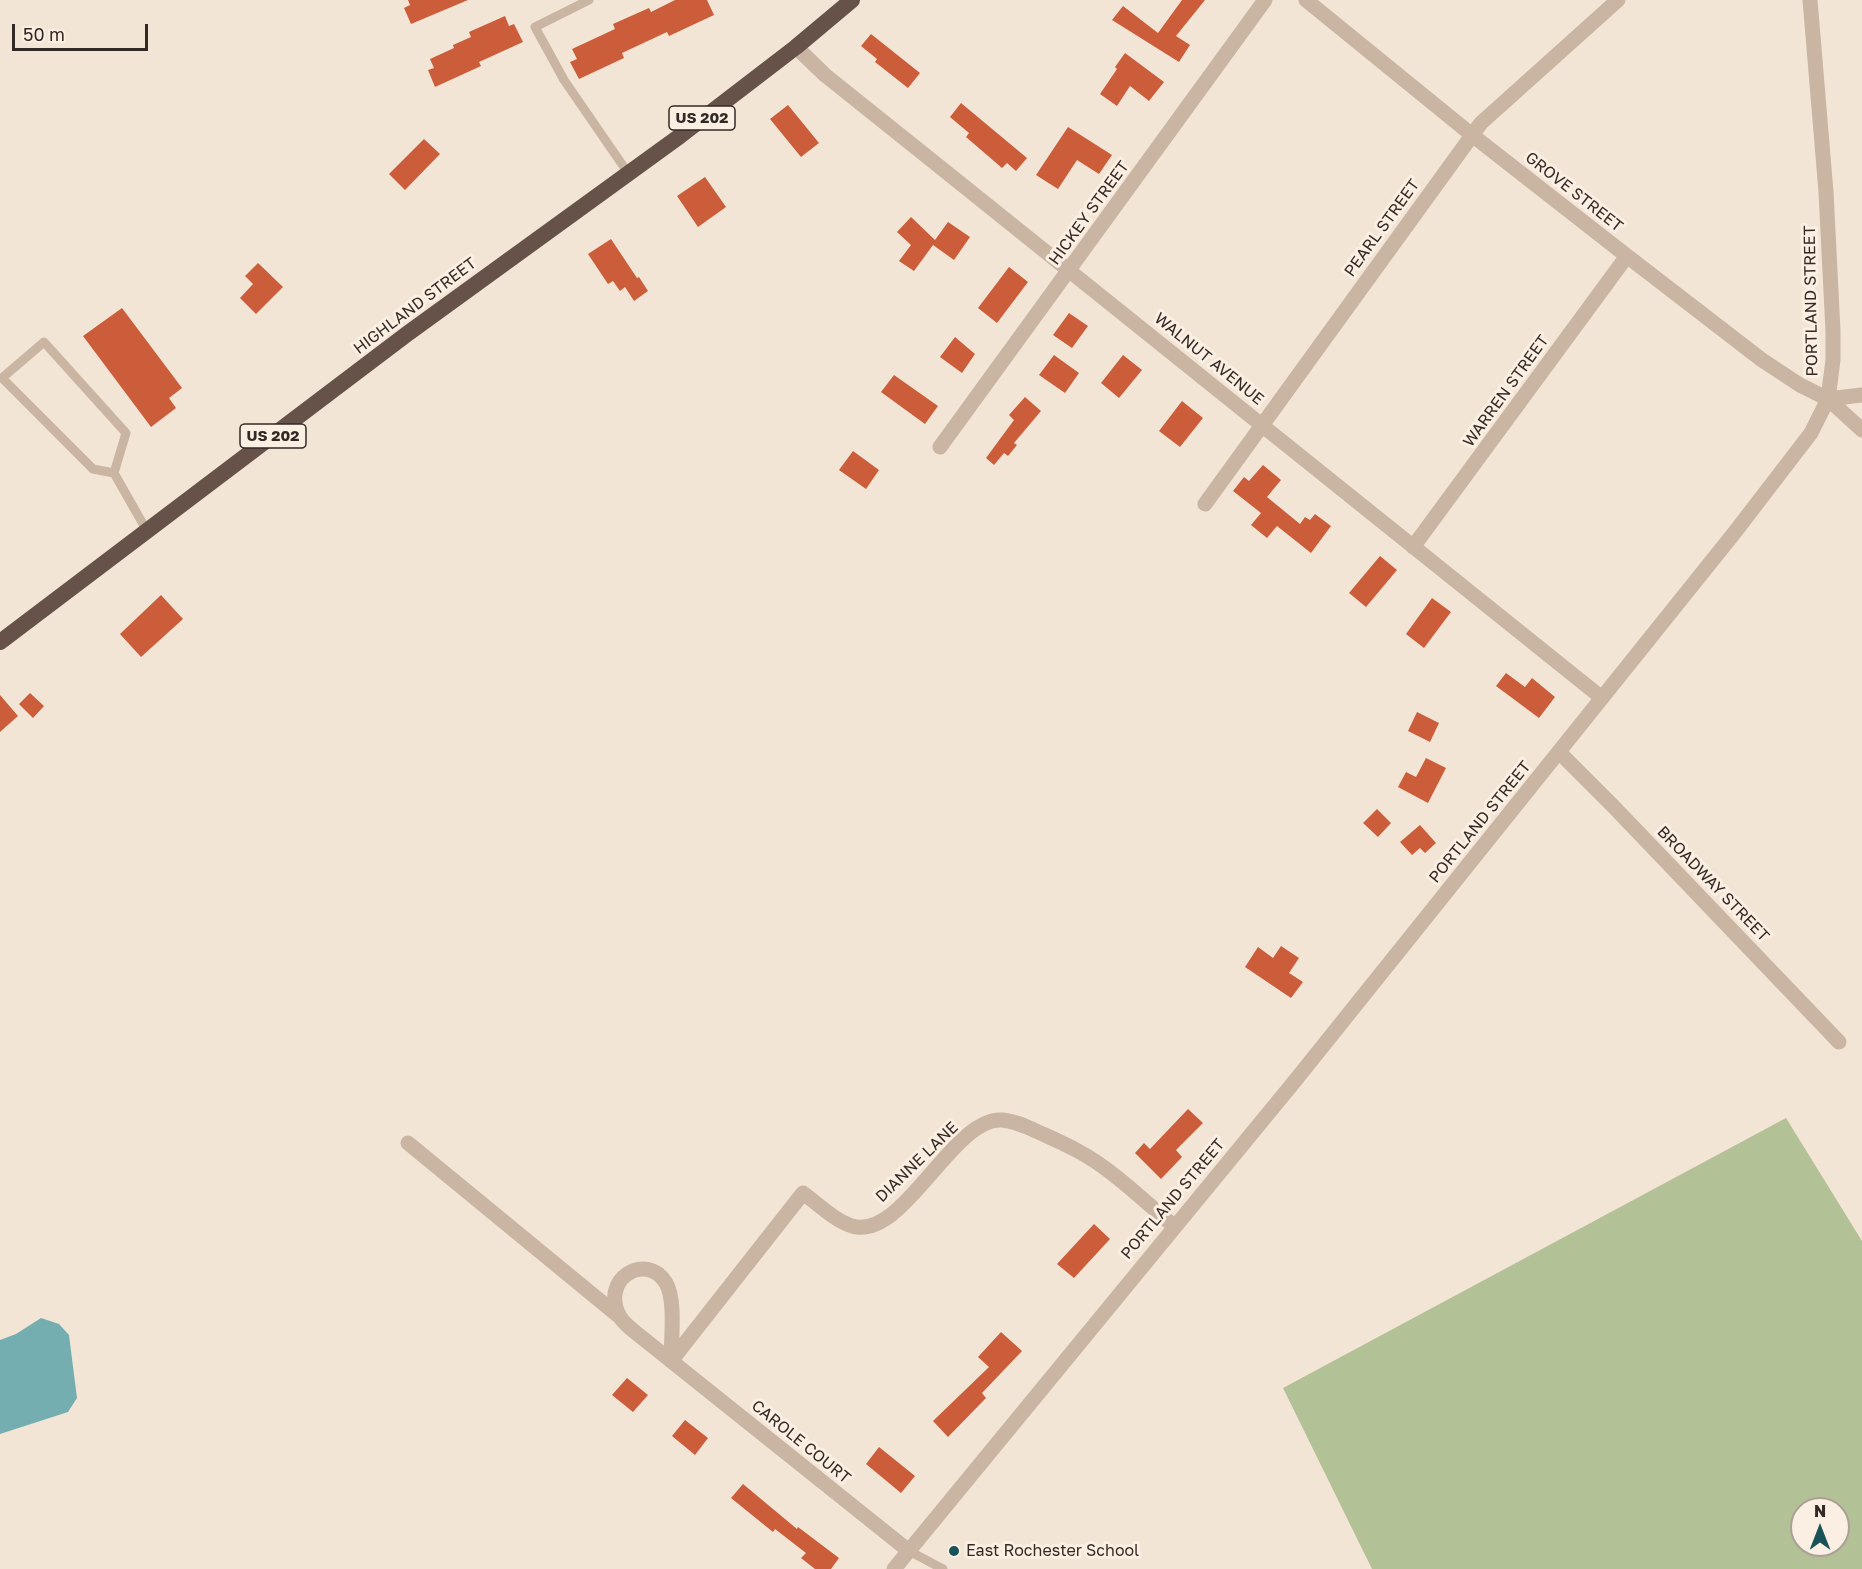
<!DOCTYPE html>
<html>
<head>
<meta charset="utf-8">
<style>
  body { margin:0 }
  #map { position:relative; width:1862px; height:1569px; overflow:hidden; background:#f2e5d6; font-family:"Golos Text",sans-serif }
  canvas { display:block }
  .north { position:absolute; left:1790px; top:1497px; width:60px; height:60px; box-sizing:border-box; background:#faefe2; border:2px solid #aba096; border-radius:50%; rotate:0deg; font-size:16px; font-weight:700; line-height:24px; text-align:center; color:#342a25 }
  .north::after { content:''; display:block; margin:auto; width:21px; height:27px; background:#195357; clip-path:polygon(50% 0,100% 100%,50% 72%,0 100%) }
  .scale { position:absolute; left:12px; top:24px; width:136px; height:27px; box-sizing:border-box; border:3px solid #342a25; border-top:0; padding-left:8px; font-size:18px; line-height:21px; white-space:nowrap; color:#342a25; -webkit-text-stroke:4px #faefe2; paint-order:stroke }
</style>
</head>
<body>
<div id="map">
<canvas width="1862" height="1569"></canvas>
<div class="north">N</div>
<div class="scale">50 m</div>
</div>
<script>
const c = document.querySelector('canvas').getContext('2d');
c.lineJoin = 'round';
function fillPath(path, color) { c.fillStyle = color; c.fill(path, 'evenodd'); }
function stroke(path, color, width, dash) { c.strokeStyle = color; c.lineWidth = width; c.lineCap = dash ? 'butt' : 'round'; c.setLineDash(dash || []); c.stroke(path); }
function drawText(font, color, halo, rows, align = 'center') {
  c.font = font + ' "Golos Text",sans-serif'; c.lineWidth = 6; c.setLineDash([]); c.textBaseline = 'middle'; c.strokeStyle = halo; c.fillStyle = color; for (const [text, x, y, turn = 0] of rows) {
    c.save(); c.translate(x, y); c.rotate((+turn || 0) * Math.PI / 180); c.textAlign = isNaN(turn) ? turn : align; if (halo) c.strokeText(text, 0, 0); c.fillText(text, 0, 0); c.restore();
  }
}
fillPath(new Path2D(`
  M1786 1118 1862 1241V1569H1372L1283 1388ZM1802 1509H1838V1545H1802Z`), '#b3c196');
fillPath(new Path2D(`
  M41 1318 59 1324 69 1335 77 1398 68 1412 0 1434V1340L16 1334Z`), '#74aeb0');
fillPath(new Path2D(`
  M408 0H468L411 24 404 8 410 5Z
  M675 0H707L714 15 669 36 667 32 622 53 624 58 579 79 570 62 577 59 572 49 615 29 613 24 649 8 651 12Z
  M1182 0H1205L1176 36 1190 45 1179 62 1112 20 1123 6 1158 33Z
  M505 16 509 26 514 24 523 42 479 62 481 66 435 87 428 70 434 68 430 59 454 48 453 45 471 37 469 32Z
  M871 34 920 73 908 88 875 62 877 59 861 46Z
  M1125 53 1164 82 1149 101 1130 86 1117 106 1100 94 1117 69 1115 67Z
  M961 103 1027 158 1016 171 1007 163 1002 168 966 137 969 133 950 117Z
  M788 105 819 143 801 157 770 119Z
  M1068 127 1112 155 1099 174 1077 160 1058 189 1036 175Z
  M424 139 440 154 405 190 389 174Z
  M705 177 726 207 698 227 677 196Z
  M911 217 935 240 948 222 970 237 954 260 933 245 914 271 899 261 911 245 897 232Z
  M611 239 637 278 639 277 648 291 634 301 625 287 620 291 613 281 608 284 588 254Z
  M258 263 283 287 256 314 240 298 253 284 245 276Z
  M1009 267 1028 282 997 323 978 308Z
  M122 308 182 388 169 398 176 408 151 427 83 336Z
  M1069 313 1088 326 1072 348 1053 335Z
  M955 337 975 354 962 373 940 357Z
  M1054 355 1079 373 1065 393 1039 375Z
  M1123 355 1142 370 1119 398 1101 383Z
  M894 375 938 406 925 424 881 392Z
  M1025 397 1041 411 1014 443 1017 445 1008 456 1004 453 994 465 986 458 1014 420 1009 415Z
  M1182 401 1203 418 1180 447 1159 431Z
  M853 451 879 470 866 489 839 470Z
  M1263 465 1281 480 1267 497 1300 524 1305 517 1310 520 1315 514 1331 526 1311 553 1277 526 1267 538 1251 525 1261 513 1233 491 1244 477 1249 481Z
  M1380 556 1397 570 1366 607 1349 593Z
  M161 595 183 619 141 657 120 634Z
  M1432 598 1451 612 1424 648 1406 634Z
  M1506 673 1525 687 1532 678 1555 697 1539 718 1496 686Z
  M30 693 44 706 33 718 19 704Z
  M0 695 18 716 0 732Z
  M1417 712 1439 723 1430 742 1408 731Z
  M1426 758 1446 768 1428 803 1398 787 1406 772 1416 777Z
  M1377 809 1391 823 1378 837 1363 823Z
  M1420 825 1436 843 1425 853 1420 848 1412 855 1400 842Z
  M1281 946 1299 958 1289 973 1303 982 1291 998 1245 967 1258 947 1273 958Z
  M1188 1109 1203 1123 1176 1150 1182 1157 1161 1179 1135 1153 1144 1143 1150 1149Z
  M1094 1224 1110 1239 1074 1278 1057 1264Z
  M1001 1332 1022 1351 982 1393 986 1398 948 1437 933 1421 989 1367 978 1357Z
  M627 1378 648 1395 633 1412 612 1395Z
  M685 1420 708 1438 695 1455 672 1436Z
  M879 1447 915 1476 901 1493 866 1464Z
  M743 1484 797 1529 798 1527 839 1558 831 1569H815L801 1558 806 1553 775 1529 773 1532 731 1498Z`), '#cc5d3a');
stroke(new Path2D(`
  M589 0 535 27 564 80 628 173
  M114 473 93 469 2 378 44 342 126 433 114 473 147 531
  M909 1551 943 1569`), '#cab4a2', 9);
stroke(new Path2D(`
  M1306 0 1472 135 1627 256 1762 360 1800 385 1828 399 1862 430
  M796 47 825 75 925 155 1602 698
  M1828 399 1862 395
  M940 447 1265 0
  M1205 504 1481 123 1618 0
  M1413 547 1627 256
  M1559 752 1613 806 1839 1042
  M408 1143 621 1318
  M671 1361 803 1193C818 1204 834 1220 852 1226 904 1241 952 1117 1002 1120 1017 1121 1031 1129 1045 1135 1056 1140 1067 1145 1078 1151 1112 1169 1144 1201 1174 1226
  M671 1361C671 1340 676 1300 666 1283 646 1251 599 1279 620 1317 624 1324 634 1331 640 1336L909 1551`), '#cab4a2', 15);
stroke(new Path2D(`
  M894 1569 1294 1082 1735 532 1811 433 1828 399 1833 360V331L1826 192 1810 0`), '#cab4a2', 15);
stroke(new Path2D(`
  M0 642 407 334 680 136 796 47 852 0`), '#665248', 16);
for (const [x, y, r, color] of [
  [954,1551,6,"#195357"]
]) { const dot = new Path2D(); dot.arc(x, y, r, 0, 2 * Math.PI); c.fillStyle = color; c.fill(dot); stroke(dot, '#faefe2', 2); }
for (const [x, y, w] of [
  [702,118,66],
  [273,436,66]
]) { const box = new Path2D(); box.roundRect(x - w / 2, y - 12, w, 24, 4.5); c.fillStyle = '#faefe2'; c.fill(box); stroke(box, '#342a25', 1.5); }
drawText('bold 15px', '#342a25', null, [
  ["US 202",702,118],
  ["US 202",273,436]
]);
drawText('16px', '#342a25', '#faefe2', [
  ["GROVE STREET",1574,192,38],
  ["HICKEY STREET",1089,213,-54],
  ["PEARL STREET",1382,228,-54],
  ["PORTLAND STREET",1811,301,-91],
  ["HIGHLAND STREET",415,306,-37],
  ["WALNUT AVENUE",1209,359,39],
  ["WARREN STREET",1506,391,-54],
  ["PORTLAND STREET",1480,822,-51],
  ["BROADWAY STREET",1713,884,46],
  ["DIANNE LANE",917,1162,-44],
  ["PORTLAND STREET",1173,1199,-50],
  ["CAROLE COURT",801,1442,39]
]);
drawText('16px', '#342a25', '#faefe2', [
  ["East Rochester School",966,1551]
], 'left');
</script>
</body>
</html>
